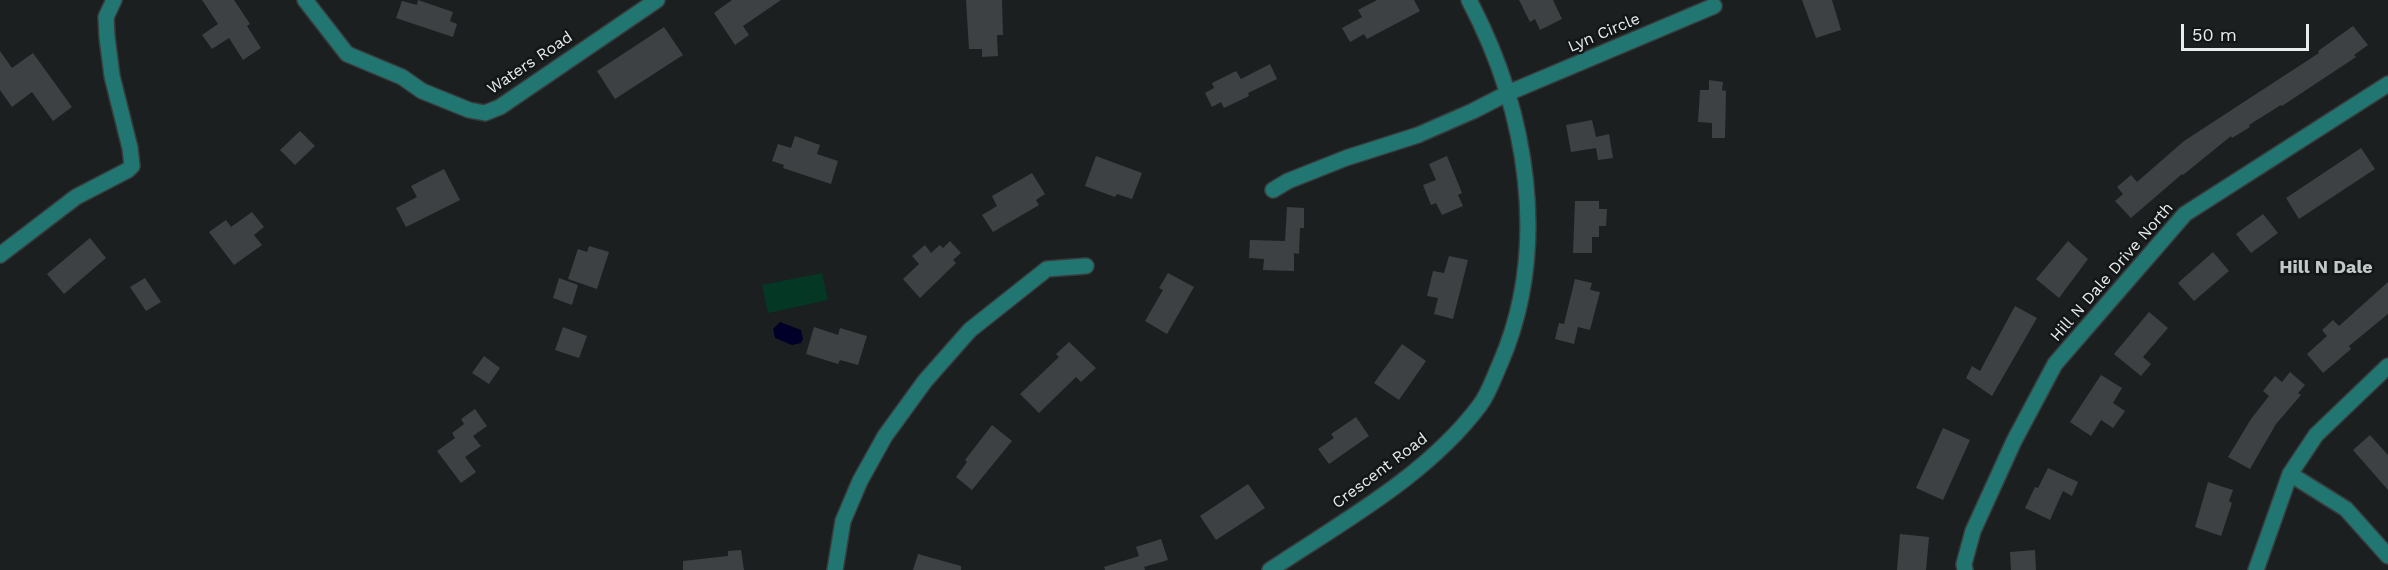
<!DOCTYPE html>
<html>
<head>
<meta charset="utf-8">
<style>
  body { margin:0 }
  #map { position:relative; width:2388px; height:570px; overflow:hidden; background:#1c1f20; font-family:"Work Sans",sans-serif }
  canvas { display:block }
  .scale { position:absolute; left:2181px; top:24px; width:128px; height:27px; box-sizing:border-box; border:3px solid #e9ecec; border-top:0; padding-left:8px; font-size:18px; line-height:21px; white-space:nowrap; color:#e9ecec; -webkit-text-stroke:4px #121617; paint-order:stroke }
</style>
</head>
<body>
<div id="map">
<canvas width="2388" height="570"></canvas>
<div class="scale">50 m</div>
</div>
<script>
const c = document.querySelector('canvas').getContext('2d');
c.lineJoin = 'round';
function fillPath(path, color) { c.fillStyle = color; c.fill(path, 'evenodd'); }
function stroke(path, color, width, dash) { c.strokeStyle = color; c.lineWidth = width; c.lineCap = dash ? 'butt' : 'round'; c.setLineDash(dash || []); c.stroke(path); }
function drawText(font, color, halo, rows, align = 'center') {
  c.font = font + ' "Work Sans",sans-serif'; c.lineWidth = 5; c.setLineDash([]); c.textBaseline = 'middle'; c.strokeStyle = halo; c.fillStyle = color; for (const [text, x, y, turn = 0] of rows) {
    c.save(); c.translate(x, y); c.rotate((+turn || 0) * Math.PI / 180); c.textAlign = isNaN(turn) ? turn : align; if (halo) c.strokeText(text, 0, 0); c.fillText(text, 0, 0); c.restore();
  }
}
fillPath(new Path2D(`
  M822 273 828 300 768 313 762 285Z`), '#043825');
fillPath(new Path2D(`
  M780 322 801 330 803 339 801 343 792 345 775 338 773 329Z`), '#010028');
fillPath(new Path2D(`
  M202 0H234L250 24 247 26 261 48 243 60 229 38 212 49 202 35 218 24Z
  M418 0 453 12 450 21 457 24 453 37 396 18 402 1 417 5Z
  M732 0H781L743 26 749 35 735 45 714 13Z
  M966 0H1002L1003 35H997L998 56 982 57V49H969Z
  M1377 0H1414L1420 11 1367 39 1364 34 1350 42 1342 28 1362 17 1358 10Z
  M1519 0H1553L1562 19 1540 30 1535 19 1530 22Z
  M1802 0H1832L1841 30 1816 38Z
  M2353 26 2368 45 2354 55 2356 57 2282 106 2281 105 2249 125 2250 127 2232 138 2231 136 2183 175 2182 174 2131 218 2115 201 2123 194 2117 187 2131 175 2137 182 2184 141 2319 53 2318 51Z
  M664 27 683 55 615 99 597 71Z
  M0 51 12 68 33 53 72 107 53 121 32 92 12 107 0 90Z
  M1270 64 1277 79 1248 93 1249 96 1224 108 1221 102 1212 107 1205 93 1214 88 1212 83 1236 71 1241 79Z
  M1709 80 1723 82 1722 90 1726 91 1725 138H1712V123L1698 122 1700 90H1709Z
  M1592 120 1596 137 1609 134 1613 158 1598 160 1596 148 1571 152 1566 125Z
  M300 131 315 146 295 165 280 150Z
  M795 136 820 145 817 154 838 161 831 184 783 168 784 165 772 161 778 144 791 148Z
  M2361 148 2375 169 2299 219 2286 198Z
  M1096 156 1142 173 1132 199 1117 194 1115 197 1085 186Z
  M1447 156 1462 193 1458 195 1463 206 1442 215 1436 203 1431 205 1423 185 1436 180 1429 164Z
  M444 169 460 200 406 227 396 208 417 197 411 186Z
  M1032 173 1045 194 1036 200 1039 205 993 232 982 215 997 206 992 196Z
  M1575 201H1599V209H1607L1606 226H1599V237H1592V253H1573Z
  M1287 207 1304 208V228H1300L1299 254 1294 253V271L1263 270 1264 259 1249 258 1250 240 1285 241Z
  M252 212 264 227 254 235 262 245 234 265 209 232 226 220 231 227Z
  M2263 214 2278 233 2251 253 2236 234Z
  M90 238 106 258 64 294 47 274Z
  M950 241 961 253 953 260 956 263 920 298 903 279 919 264 912 256 925 245 931 253 940 245 943 248Z
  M2068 241 2088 259 2059 298 2036 279Z
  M589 246 609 252 597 289 568 279 578 249 587 252Z
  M2213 252 2229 271 2194 301 2178 283Z
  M1449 256 1468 260 1453 319 1434 314 1438 298 1427 296 1433 271 1444 273Z
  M1168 273 1194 287 1167 334 1145 321 1163 290 1159 288Z
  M145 278 161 302 146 311 130 287Z
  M559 278 578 285 572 305 553 298Z
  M1575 279 1592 283 1590 290 1600 292 1590 330 1578 327 1574 344 1555 339 1559 323 1564 324Z
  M2388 282V314L2349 346 2351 349 2323 373 2307 354 2327 336 2322 330 2333 320 2339 326Z
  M2015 306 2037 318 1992 396 1966 378 1972 366 1980 371Z
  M2149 312 2168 328 2143 357 2151 364 2141 376 2114 354Z
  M563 327 587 336 579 358 555 350Z
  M814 327 838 335 840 328 867 336 858 365 840 360 838 364 806 354Z
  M1069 342 1096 368 1081 382 1076 377 1039 413 1020 394 1059 357 1056 354Z
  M1402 344 1426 361 1399 400 1374 383Z
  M484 356 500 368 489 384 472 373Z
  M2290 372 2305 385 2298 393 2301 395 2276 424 2250 469 2228 457 2251 419 2269 396 2263 391 2275 376 2282 382Z
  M2101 375 2122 388 2113 403 2125 411 2113 428 2101 420 2091 436 2070 422Z
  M475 409 487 426 473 436 481 446 465 457 476 472 461 483 437 451 455 438 452 433 464 424 461 419Z
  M1356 417 1369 436 1329 464 1318 449 1334 438 1331 434Z
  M992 425 1012 441 972 490 956 477 967 462 965 460Z
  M1943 428 1970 440 1943 500 1916 488Z
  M2370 435 2388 455V490L2353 450Z
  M2048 468 2078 482 2072 496 2063 491 2050 520 2025 508 2035 487 2038 488Z
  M2208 482 2233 490 2229 501 2232 503 2221 536 2195 527Z
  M1248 484 1265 508 1216 540 1200 516Z
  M1900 534 1929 537 1926 570H1897Z
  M1161 539 1168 560 1144 567 1145 570H1105L1104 567 1139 556 1136 547Z
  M741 550 744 570H683V561L728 556V551Z
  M2035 550 2036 570H2011L2010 552Z
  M918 554 961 566V570H913Z`), '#3e4144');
const minor = new Path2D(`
  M305 0 347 54 402 77 422 91 469 110 485 113 500 107 657 0
  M1273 190 1288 181 1346 158 1418 135 1473 111 1508 93 1714 6
  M0 255 76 197 128 170 132 166 130 148 112 76 107 37 106 17 114 0
  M2290 474 2346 509 2388 556
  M835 570 843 521 860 481 885 436 925 381 970 330 1047 269 1086 266
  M1270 570C1342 522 1428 475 1480 405 1489 393 1494 377 1500 364 1551 247 1527 110 1469 0
  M1965 570 1964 564 1973 531 2014 441 2055 364 2185 214 2388 84
  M2256 570 2290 474 2316 435 2388 366`);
stroke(minor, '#393c3d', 18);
stroke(minor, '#217671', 15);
drawText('16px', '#e9ecec', '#121617', [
  ["Lyn Circle",1604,33,-23],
  ["Waters Road",530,63,-34],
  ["Hill N Dale Drive North",2112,272,-49],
  ["Crescent Road",1380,471,-37]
]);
drawText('bold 18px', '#c2c7c8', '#121617', [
  ["Hill N Dale",2326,268]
]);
</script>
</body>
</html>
